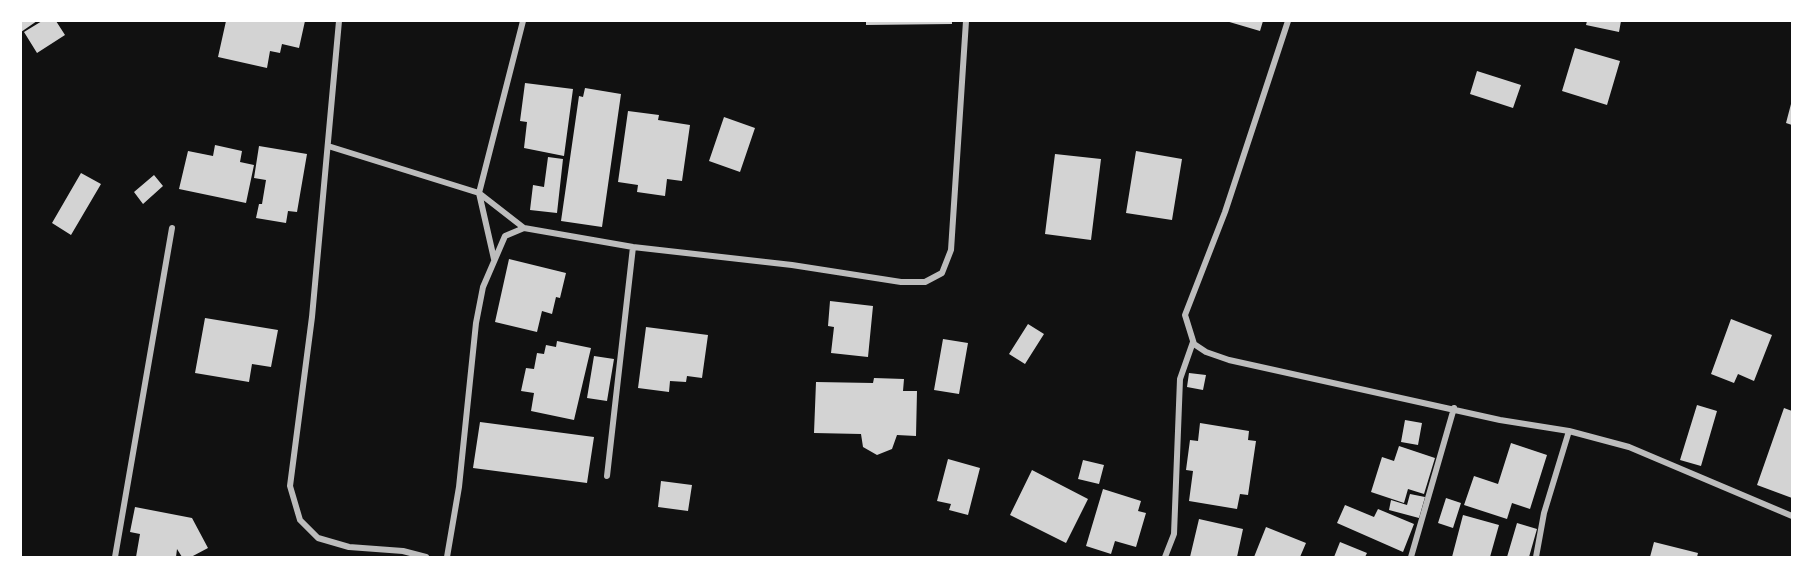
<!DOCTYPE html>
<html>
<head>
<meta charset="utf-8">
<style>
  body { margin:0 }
  #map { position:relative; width:1813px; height:578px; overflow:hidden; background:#111; font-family:"Public Sans",sans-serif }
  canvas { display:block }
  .frame { position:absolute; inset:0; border:22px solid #fff; pointer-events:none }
</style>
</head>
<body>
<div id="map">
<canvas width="1813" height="578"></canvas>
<div class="frame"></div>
</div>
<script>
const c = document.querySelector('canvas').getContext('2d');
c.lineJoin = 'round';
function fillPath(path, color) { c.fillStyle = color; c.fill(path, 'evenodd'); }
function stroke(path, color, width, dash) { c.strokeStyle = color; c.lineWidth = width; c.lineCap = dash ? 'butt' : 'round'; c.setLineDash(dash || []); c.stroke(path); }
fillPath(new Path2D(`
  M21 21H37L21 32Z
  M42 21H56L65 35 37 53 24 32Z
  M226 21H305L299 48 282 44 280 53 270 51 267 68 218 57Z
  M866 21H952V24L866 25Z
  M1226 21H1263L1260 31Z
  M1587 21H1621L1619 32 1586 25Z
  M1575 48 1620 61 1607 105 1562 91Z
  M1477 71 1521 85 1513 108 1470 94Z
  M525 83 573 89 564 156 524 148 527 122 520 121Z
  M585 88 621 94 602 227 561 221 579 96 583 97Z
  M1791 104H1792V125L1786 123Z
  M628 111 659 115 658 120 690 125 682 181 667 179 665 196 637 192 638 185 618 182Z
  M724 117 755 128 740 172 709 161Z
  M215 145 242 151 240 162 254 165 246 203 179 189 188 151 213 156Z
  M259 146 307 154 297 212 288 211 286 223 256 218 259 204H262L266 180 254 178Z
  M1136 151 1182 159 1172 220 1126 213Z
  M1055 154 1101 159 1091 240 1045 234Z
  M548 157 563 159 557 213 530 210 533 185 544 187Z
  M81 173 101 184 71 235 52 223Z
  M154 175 163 186 143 204 134 192Z
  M509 259 566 273 560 298 556 297 552 314 542 311 537 332 495 322Z
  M830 301 873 306 868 357 831 353 834 327 828 326Z
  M205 318 278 330 271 367 252 364 249 382 195 373Z
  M1731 319 1772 335 1754 381 1738 374 1734 383 1711 374Z
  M1028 324 1044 334 1025 364 1009 354Z
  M646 327 708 335 702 378 687 376 686 382 670 381 669 392 638 388Z
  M943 339 968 343 959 394 934 390Z
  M557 341 591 348 574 420 531 411 534 393 521 391 526 368 534 369 537 353 544 354 546 345 556 347Z
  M594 356 614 359 607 401 587 398Z
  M1189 373 1206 375 1203 390 1187 387Z
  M874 378 904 379 903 391H917L916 436 897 435 892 449 877 455 863 447 861 434 814 433 816 382 873 383Z
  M1697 405 1717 411 1701 466 1680 460Z
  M1784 408 1792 411V498L1757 485Z
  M1405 420 1422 423 1418 445 1401 442Z
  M480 422 594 437 587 483 473 468Z
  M1200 423 1249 431 1248 440 1256 441 1248 495 1240 494 1237 509 1189 501 1193 471 1186 470 1190 440 1198 441Z
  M1511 443 1547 455 1530 509 1512 503 1507 519 1464 505 1474 476 1498 484Z
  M1399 446 1435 458 1424 494 1408 489 1404 503 1371 492 1382 457 1394 461Z
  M948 459 980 468 968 515 949 510 951 504 937 501Z
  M1083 460 1104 465 1099 484 1078 479Z
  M1032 470 1088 499 1066 543 1010 515Z
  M661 481 692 485 688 511 658 507Z
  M1103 489 1141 501 1138 511 1146 513 1136 547 1115 541 1111 554 1086 546Z
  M1410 494 1425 497 1419 518 1389 510 1391 500 1407 505Z
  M1446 498 1461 503 1453 528 1438 523Z
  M1345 505 1374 517 1378 509 1414 524 1403 552 1337 523Z
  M135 507 192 518 208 548 191 557H182L177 549 176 557H136L140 534 130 532Z
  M1463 515 1499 525 1490 557H1452Z
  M1199 519 1243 529 1237 557H1190Z
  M1517 523 1537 529 1529 557H1507Z
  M1266 527 1306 543 1300 557H1254Z
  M1340 542 1367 553 1365 557H1334Z
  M1654 542 1698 553 1697 557H1650Z`), '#d3d3d3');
stroke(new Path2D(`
  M339 21 312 317 290 486 300 520 318 538 349 547 403 551 426 557
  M1288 21 1225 212 1185 315 1194 344 1206 352 1229 360 1500 420 1569 431 1629 447 1792 516
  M328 146 479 193 524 228
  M494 259 479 193 523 21
  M607 476 633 247
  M115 557 172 228
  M447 557 459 487 476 323 483 287 505 236 524 228 633 247 792 265 901 282H925L942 273 951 250 966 21
  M1165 557 1174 534 1180 379 1193 342
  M1411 557 1454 408
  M1536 557 1544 513 1569 431`), '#bcbcbc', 6);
</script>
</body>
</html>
